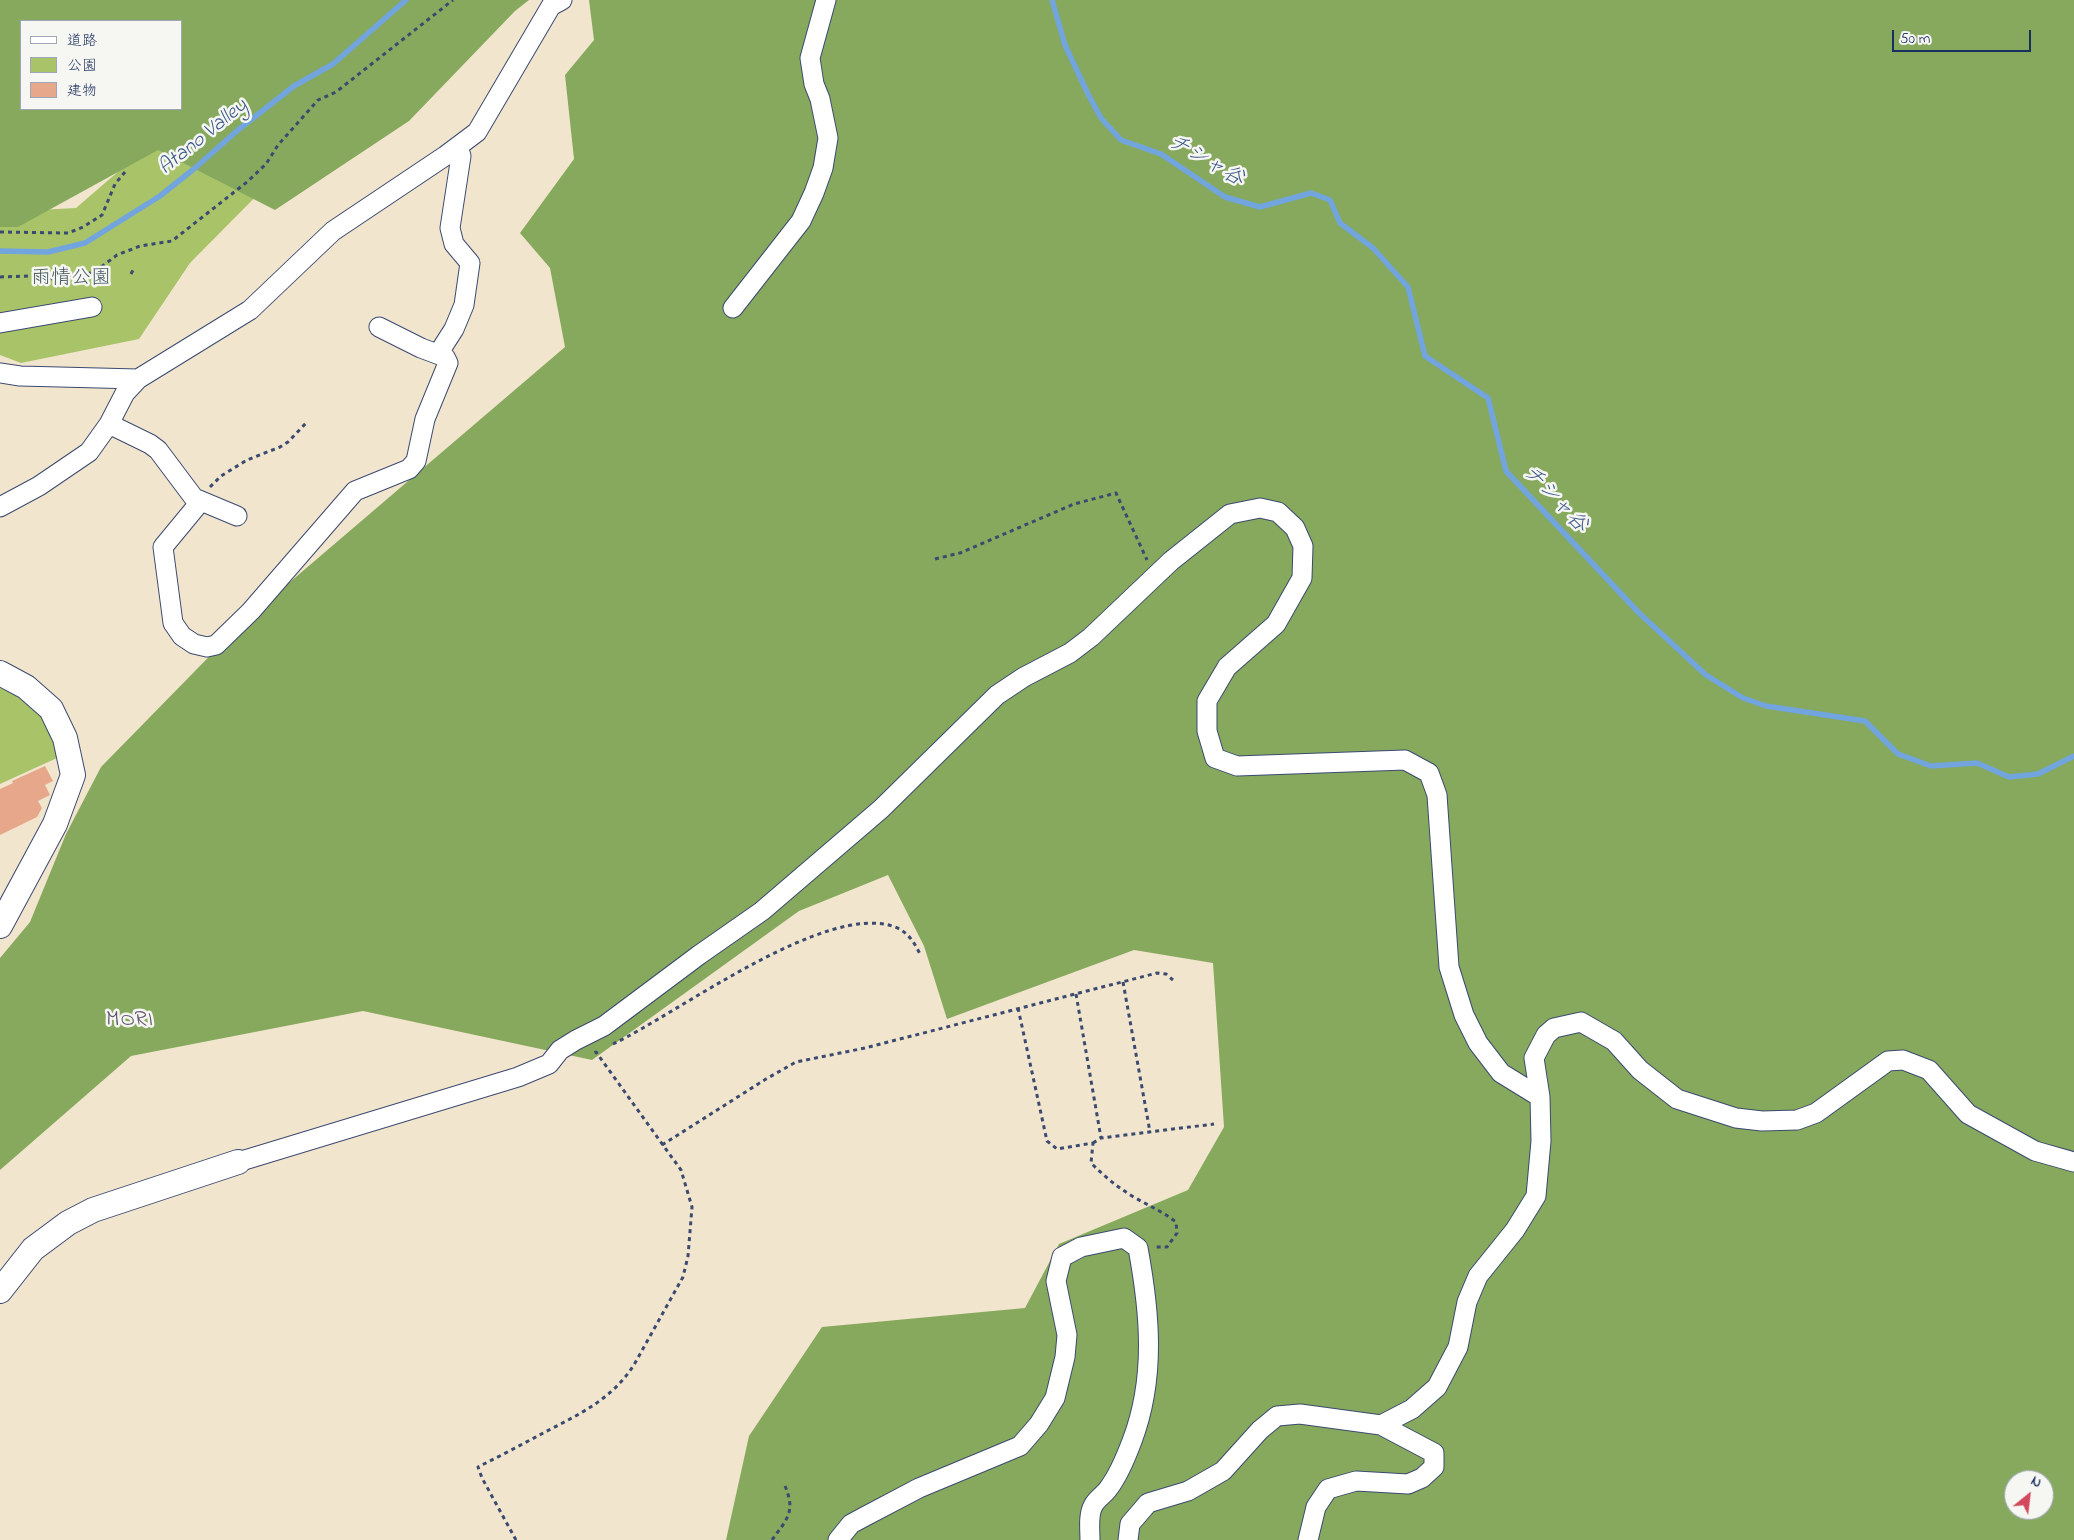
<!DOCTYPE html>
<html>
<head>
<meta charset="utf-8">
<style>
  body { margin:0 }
  #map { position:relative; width:2074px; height:1540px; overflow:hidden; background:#f2e5ce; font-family:"Indie Flower","Klee One",sans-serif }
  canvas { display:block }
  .legend { position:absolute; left:20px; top:20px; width:162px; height:90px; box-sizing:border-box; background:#f6f6f2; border:1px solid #9ea6b7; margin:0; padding:6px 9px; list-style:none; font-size:15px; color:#1b2f5e }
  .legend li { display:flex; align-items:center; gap:10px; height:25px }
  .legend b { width:25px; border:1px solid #9ea6b7 }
  .north { position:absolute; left:2004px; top:1470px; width:50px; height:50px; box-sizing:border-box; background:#f6f6f2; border:1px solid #9ea6b7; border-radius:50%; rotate:29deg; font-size:14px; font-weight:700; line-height:20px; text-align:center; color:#1b2f5e }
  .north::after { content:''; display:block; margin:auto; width:18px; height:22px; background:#d1495b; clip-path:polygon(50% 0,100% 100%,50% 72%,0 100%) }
  .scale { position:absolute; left:1892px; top:30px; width:139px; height:22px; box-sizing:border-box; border:2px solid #1b2f5e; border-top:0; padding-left:6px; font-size:15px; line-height:18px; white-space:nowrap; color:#1b2f5e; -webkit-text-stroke:4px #f6f6f2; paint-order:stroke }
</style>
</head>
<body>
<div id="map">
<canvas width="2074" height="1540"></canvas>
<ul class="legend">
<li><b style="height:6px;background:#fff"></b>道路</li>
<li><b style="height:14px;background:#a9c369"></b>公園</li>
<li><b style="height:14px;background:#e7a78b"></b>建物</li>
</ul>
<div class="north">N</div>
<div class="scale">50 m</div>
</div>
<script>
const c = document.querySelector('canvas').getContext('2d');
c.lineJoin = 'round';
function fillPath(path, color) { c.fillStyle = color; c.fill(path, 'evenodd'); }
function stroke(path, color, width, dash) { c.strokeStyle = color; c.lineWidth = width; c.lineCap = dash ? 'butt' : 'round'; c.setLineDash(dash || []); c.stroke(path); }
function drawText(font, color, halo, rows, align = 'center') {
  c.font = font + ' "Indie Flower","Klee One",sans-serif'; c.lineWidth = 5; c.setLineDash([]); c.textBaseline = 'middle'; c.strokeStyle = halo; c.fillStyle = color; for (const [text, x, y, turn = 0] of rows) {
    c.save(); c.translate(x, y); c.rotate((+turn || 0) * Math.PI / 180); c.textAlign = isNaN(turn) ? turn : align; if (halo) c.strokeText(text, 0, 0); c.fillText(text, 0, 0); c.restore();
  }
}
fillPath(new Path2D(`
  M192 108 287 165 190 263 139 339 21 363 0 355V212L76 208Z
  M0 683C19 693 45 713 52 734 55 742 55 750 57 758L0 784Z`), '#a9c369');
fillPath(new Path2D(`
  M0 0H529L515 11 409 121 275 210 158 150 18 227H0ZM21 21H181V109H21Z
  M589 0H2074V1540H726L749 1436 822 1327 1025 1308 1059 1244 1188 1190 1224 1127 1213 963 1134 950 947 1019 924 946 888 875 799 911 592 1060 363 1011 131 1056 0 1170V958L30 922 66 834 101 767 242 623 565 347 550 268 520 233 574 159 565 75 594 40ZM2014 1480H2044V1510H2014Z`), '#86a95d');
stroke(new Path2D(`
  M1052 0 1065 45 1088 94 1101 118 1121 140 1161 154 1225 197 1260 207 1311 193 1330 200 1340 223 1373 248 1408 287 1425 356 1488 398 1506 471 1639 613 1706 675 1743 698 1766 706 1865 721 1898 754 1931 766 1977 763 2009 777 2038 774 2074 756
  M0 251 48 252 85 243 160 196 195 168 238 130 294 86 333 64 406 0`), '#72a4dd', 5.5);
fillPath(new Path2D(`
  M45 766 53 781 45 785 50 795 38 801 42 808 37 817 0 835V789L13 783 12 781Z`), '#e7a78b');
const minor = new Path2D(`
  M733 308 801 221 814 193 823 168 828 138 820 99 814 84 810 58 826 0
  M0 323 92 307
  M438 354 454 329 464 305 470 263 454 244 450 228 461 156 458 147
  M0 373 20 376 138 379
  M109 424 150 444 158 450 194 498 237 516
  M199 500 196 507 163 547 173 623 182 636 194 644 207 647 216 645 251 611 355 491 409 469 416 461 425 419 448 363 445 357 421 348 379 327
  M0 507 39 486 89 452 109 424 125 393 138 379 250 310 333 231 445 156 477 132 551 6 562 0
  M238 1162 518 1077 549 1064 560 1050 576 1040 604 1026 699 955 762 911 881 809 997 695 1024 677 1070 653 1091 637 1171 561 1230 514 1260 508 1278 512 1295 528 1303 546 1302 578 1276 624 1227 667 1207 701V731L1215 758 1237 766 1405 760 1429 773 1437 795 1449 967 1464 1015 1478 1043 1501 1073 1540 1097
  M1381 1425 1412 1409 1437 1387 1458 1347 1467 1302 1478 1276 1515 1230 1536 1196 1541 1141 1540 1097 1534 1058 1546 1035 1554 1028 1581 1022 1614 1041 1640 1070 1677 1099 1736 1118 1762 1121 1797 1120 1816 1113 1888 1061 1903 1060 1929 1070 1968 1114 2035 1151 2074 1162
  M838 1540 851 1524 862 1518 919 1488 1020 1446 1039 1424 1055 1398 1065 1357 1067 1335 1056 1281 1062 1257 1081 1247 1124 1238 1138 1248C1150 1313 1156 1378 1132 1441 1126 1457 1119 1475 1108 1489 1104 1495 1096 1499 1093 1506 1088 1515 1090 1530 1090 1540
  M1128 1540 1130 1524 1148 1503 1188 1491 1223 1471 1260 1430 1277 1416 1300 1414 1381 1425 1434 1453V1467L1422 1478 1408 1484 1356 1481 1328 1489 1316 1507 1308 1540`);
const tertiary = new Path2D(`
  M0 673 26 687 51 709 65 738 73 775 55 824 0 926
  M0 1291 33 1249 68 1223 93 1210 238 1162`);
stroke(minor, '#3b4a6f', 21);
stroke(tertiary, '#3b4a6f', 26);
stroke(new Path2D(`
  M0 232 68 233 83 227 102 215 115 184 125 172
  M131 274 133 270
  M0 277 28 276 55 279 80 277 97 270 117 255 140 246 172 241 247 182 266 164 278 145 318 100 336 92 453 0
  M210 487 221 476 247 460 280 447 288 442 307 422
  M935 559 960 553 1074 504 1116 493 1147 560
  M1123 982 1150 1132
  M1076 994 1101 1138
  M1018 1008 1047 1141 1057 1149 1093 1143 1091 1163C1104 1176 1116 1186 1132 1196 1147 1205 1162 1211 1176 1222L1177 1233 1167 1247H1156
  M613 1044C677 1014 826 901 895 927 908 932 914 942 920 954
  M1093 1143 1101 1138 1214 1124
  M662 1145 766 1079 796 1062 865 1048 1157 973 1166 974 1173 980
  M516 1540 482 1478 478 1467C500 1456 523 1444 545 1432 580 1414 614 1398 635 1363L683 1277 688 1256 692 1207 681 1170 596 1052 594 1053
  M772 1540C787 1519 796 1512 785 1486`), '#3b4a6f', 3, [4, 4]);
stroke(minor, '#fff', 19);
stroke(tertiary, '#fff', 24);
drawText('20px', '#465b61', '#f6f6f2', [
  ["雨情公園",71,280]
]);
drawText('italic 21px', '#39588a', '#f6f6f2', [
  ["Atano Valley",204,138,-39],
  ["チシャ谷",1205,162,30],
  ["チシャ谷",1554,500,47]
]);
c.letterSpacing = '1px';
drawText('22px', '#62596e', '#f6f6f2', [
  ["MORI",130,1021]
]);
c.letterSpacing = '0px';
</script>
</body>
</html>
